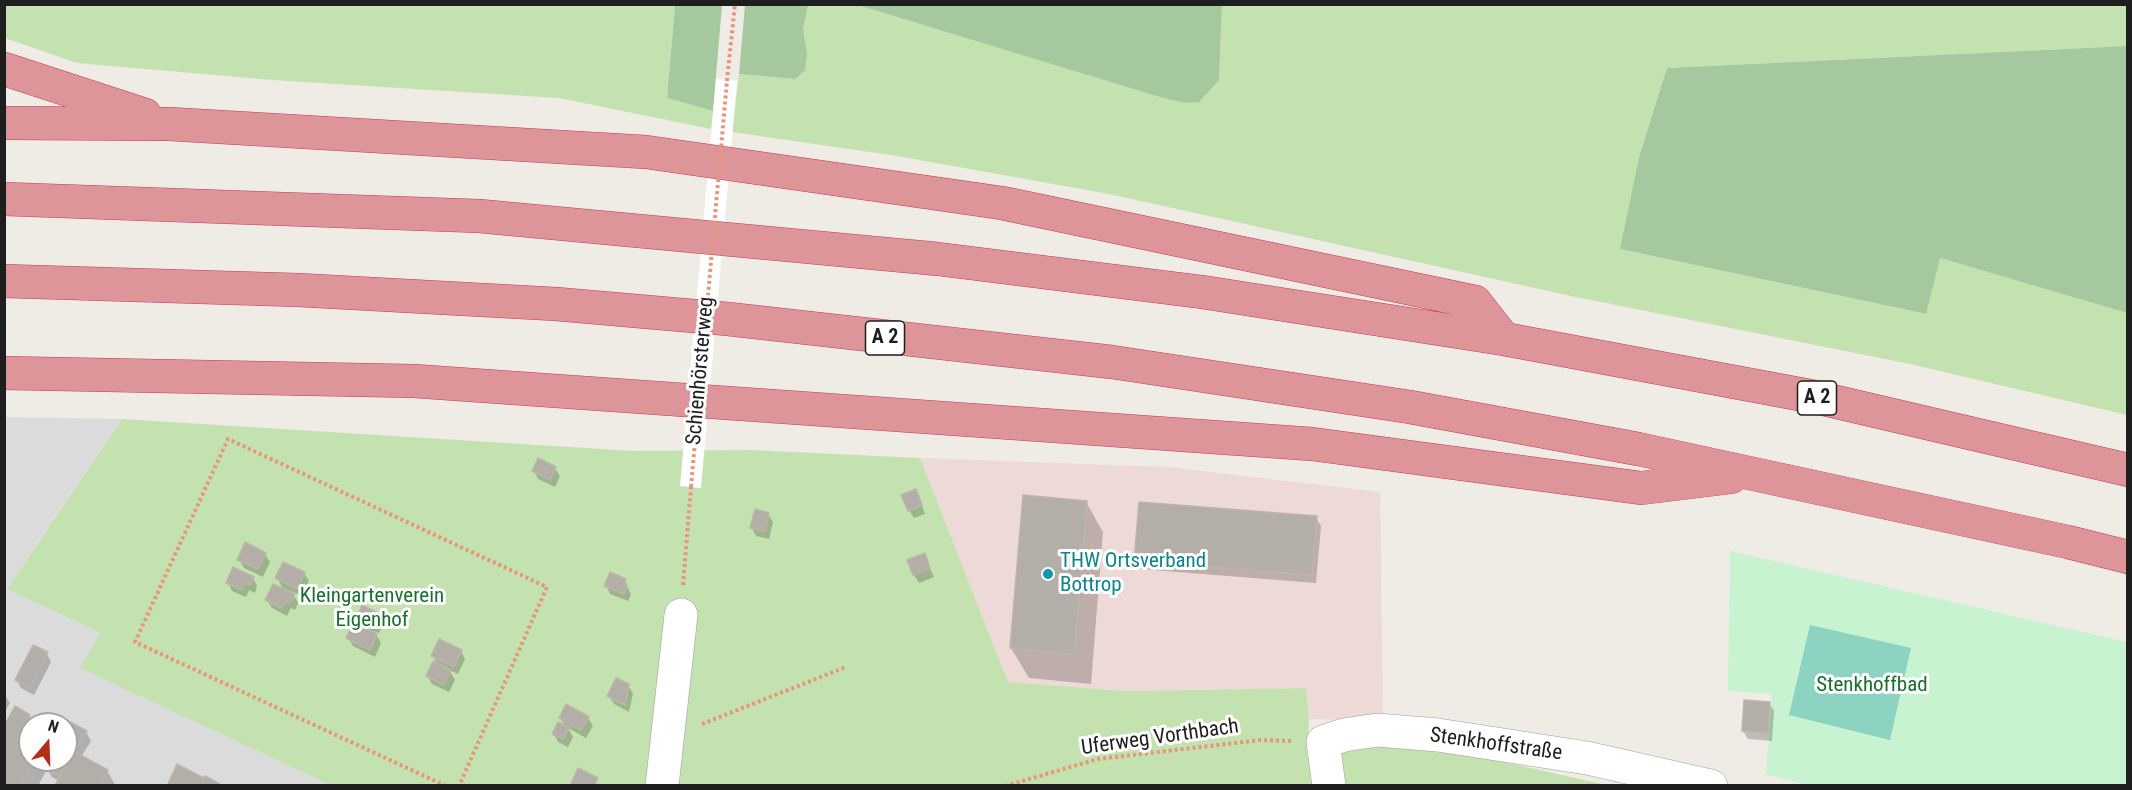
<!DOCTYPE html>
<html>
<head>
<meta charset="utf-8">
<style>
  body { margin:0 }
  #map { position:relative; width:2132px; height:790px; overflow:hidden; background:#eeece5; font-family:"Roboto Condensed",sans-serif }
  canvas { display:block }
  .frame { position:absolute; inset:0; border:6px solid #1e1e1e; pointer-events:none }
  .north { position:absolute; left:18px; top:712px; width:60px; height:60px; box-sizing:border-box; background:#fff; border:2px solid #a5a5a5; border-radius:50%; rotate:19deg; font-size:16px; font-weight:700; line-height:24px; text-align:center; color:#1e1e1e }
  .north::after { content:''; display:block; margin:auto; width:21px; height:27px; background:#b52b16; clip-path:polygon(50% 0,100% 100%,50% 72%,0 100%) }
</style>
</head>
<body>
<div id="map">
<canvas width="2132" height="790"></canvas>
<div class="frame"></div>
<div class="north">N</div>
</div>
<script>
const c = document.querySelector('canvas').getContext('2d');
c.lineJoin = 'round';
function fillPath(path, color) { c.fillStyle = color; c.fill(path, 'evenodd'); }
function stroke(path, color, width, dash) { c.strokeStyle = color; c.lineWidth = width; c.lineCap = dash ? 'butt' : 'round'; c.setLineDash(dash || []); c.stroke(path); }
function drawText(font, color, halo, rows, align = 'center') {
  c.font = font + ' "Roboto Condensed",sans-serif'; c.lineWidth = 6; c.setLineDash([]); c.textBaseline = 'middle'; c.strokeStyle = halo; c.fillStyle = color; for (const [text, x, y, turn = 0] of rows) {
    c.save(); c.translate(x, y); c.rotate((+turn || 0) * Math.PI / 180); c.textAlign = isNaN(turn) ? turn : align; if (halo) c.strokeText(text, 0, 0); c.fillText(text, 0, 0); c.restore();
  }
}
fillPath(new Path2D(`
  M5 417 122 419 7 589 100 633 81 668 330 785 5 786ZM30 724H66V760H30Z`), '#dcdbdb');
fillPath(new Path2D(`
  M920 458 1168 467 1380 492 1383 720 1309 719 1306 688 1125 691 1008 682Z`), '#eddad6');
fillPath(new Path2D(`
  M5 5H675L667 98 713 111 711 129 559 98 272 80 77 63 5 38Z
  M808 5H858L1219 80 1222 5H2127V46L1667 68 1620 249 1925 314 1940 258 2127 313V415L1910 364 1571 296 1109 194 897 156 732 132 739 74 795 79 807 54 802 29Z
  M122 419 633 451 750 450 920 458 1008 682 1125 691 1306 688 1309 719 1307 756 1416 742 1606 785H330L80 668 100 633 7 589Z`), '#c3e2b0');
fillPath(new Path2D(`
  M675 5H722L713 111 667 98Z
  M745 5H808L803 29 807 54 805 70 795 79 739 74Z
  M858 5H1222L1219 80 1199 102 1186 103 1160 97Z
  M2127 46V313L1940 258 1926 314 1620 249 1639 158 1667 68Z`), '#a5c89e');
fillPath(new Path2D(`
  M1730 551 2127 642V785H1807L1766 774 1772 694 1728 691Z`), '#c7f3d0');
fillPath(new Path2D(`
  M1810 625 1911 648 1890 740 1789 715Z`), '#8cd4c1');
fillPath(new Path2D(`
  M716 79 737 81 701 488 680 486Z`), '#fff');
fillPath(new Path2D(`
  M555 468 560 476 555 487 538 479 534 471Z
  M920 499 925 514 914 518 909 510Z
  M1086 502 1103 532 1091 684 1029 678 1011 648Z
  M768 514 773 522 769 539 756 536 752 528Z
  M1316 518 1321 526 1316 583 1140 569 1135 560Z
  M265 554 270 562 263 577 244 568 239 559Z
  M924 555 934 577 919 583 914 575Z
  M304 573 309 581 302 596 291 591 298 603 295 610 291 608 287 616 272 608 267 600 284 591 277 578Z
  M253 578 257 586 255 593 249 590 246 597 232 591 228 583Z
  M625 580 631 595 628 601 610 594 606 585Z
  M379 615 384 623 379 633 374 631 381 643 375 657 353 646 348 638 365 629 358 617Z
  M461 651 465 659 458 674 449 670 455 680 449 692 432 684 427 676 438 666 433 656Z
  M47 654 51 662 34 695 21 688 17 680Z
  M628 685 633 694 629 712 614 704 609 696Z
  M4 694 10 703 4 713Z
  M1769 703 1774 711 1772 741 1748 739 1743 731Z
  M29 716 34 724H30V760H41L47 769 38 786H4V729Z
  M560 718H588L593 726 586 738 568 728 573 737 568 747 558 742 554 734 566 727Z
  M86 732 91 741 81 757 107 771 116 786H57L59 781 52 777 47 769 52 760H66V733Z`), '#0003');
const building = new Path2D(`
  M538 458 556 467 550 480 532 471Z
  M916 489 922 505 908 511 901 495Z
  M1023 495 1087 501 1074 654 1010 648Z
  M1139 502 1317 516 1312 575 1134 561Z
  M755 509 769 513 765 532 750 528Z
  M245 542 266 553 258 569 237 560Z
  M925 553 930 568 913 575 907 560Z
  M283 562 305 572 297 589 275 578Z
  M233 567 254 577 250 585 245 583 242 590 226 583Z
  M610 572 626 579 624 584 627 586 624 594 604 586Z
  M273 584 295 594 290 603 286 601 282 608 265 600Z
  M362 605 380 614 374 626 357 618Z
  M354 622 377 634 370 650 346 638Z
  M439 639 462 650 454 667 431 656Z
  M33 645 48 652 30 688 15 680Z
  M433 661 451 670 444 685 426 676Z
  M616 678 629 684 625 705 607 696Z
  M1744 700 1770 702 1768 733 1742 731Z
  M566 704 589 717 581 730 559 718Z
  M15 706 30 715 17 740 30 747V760H33L20 786H4V726Z
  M70 722 87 731 60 776 46 769 50 760H66V730Z
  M558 722 569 727 563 739 552 734Z
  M73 751 108 770 100 786H55Z
  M177 764 204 778 200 786H167Z
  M578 768 598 778 594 786H570Z
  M205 776 223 786H200Z`);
fillPath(building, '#b3aea8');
stroke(building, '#beb5a9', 1.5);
const minor = new Path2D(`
  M662 786 681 615
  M1329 786 1323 742 1344 735 1377 730 1438 735 1587 758 1711 786`);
const highway = new Path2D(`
  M4 69 145 115
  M4 123 169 124 646 152 1002 203 1475 302 1504 339
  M4 199 479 216 938 259 1202 292 1504 339 1815 397 2128 470
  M4 281 298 290 556 304 728 319 1112 362 1410 407 1638 449 2068 542 2128 557
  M4 373 414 381 1312 444 1641 488 1731 477`);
stroke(minor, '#9f9f9f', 34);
stroke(highway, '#c63856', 34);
stroke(new Path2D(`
  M727 81 735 4
  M683 585 691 487
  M702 724 846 667
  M446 786 135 642 228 439 547 587 459 786
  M1005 786 1098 759 1261 740 1292 741`), '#ea947a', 4, [3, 3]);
stroke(minor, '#fff', 33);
stroke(highway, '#dd9599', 33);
stroke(new Path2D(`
  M691 487 727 81`), '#ea947a', 4, [3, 3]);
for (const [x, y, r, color] of [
  [1048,574,6,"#0f9aa8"]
]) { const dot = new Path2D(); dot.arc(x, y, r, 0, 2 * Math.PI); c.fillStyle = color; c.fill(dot); stroke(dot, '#fff', 2); }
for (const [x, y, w] of [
  [885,338,39],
  [1817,398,39]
]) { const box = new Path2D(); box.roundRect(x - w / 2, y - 17, w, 34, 4.5); c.fillStyle = '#fff'; c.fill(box); stroke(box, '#1e1e1e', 1.5); }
drawText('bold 20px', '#1e1e1e', null, [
  ["A 2",885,338],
  ["A 2",1817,398]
]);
drawText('21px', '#1e1e1e', '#fff', [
  ["Schienhörsterweg",701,371,-85],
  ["Uferweg Vorthbach",1160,738,-8],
  ["Stenkhoffstraße",1496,745,8]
]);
drawText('21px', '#0d838f', '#fff', [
  ["THW Ortsverband",1060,562],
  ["Bottrop",1060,586]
], 'left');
drawText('21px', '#18702a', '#fff', [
  ["Kleingartenverein",372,597],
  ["Eigenhof",372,621],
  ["Stenkhoffbad",1872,686]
]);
</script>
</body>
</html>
